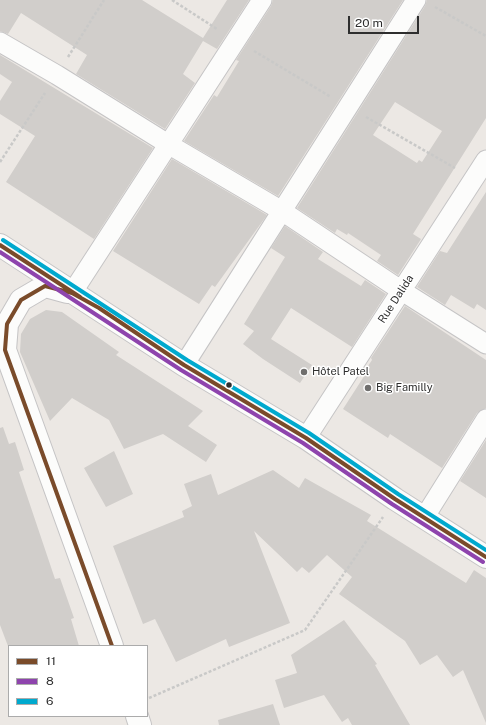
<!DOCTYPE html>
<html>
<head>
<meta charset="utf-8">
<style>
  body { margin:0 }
  #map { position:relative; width:486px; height:725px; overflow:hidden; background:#ece8e4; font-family:"Public Sans",sans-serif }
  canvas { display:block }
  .legend { position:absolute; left:8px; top:645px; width:140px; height:72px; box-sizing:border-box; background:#fff; border:1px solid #ababab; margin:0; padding:5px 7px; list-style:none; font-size:12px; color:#2e2e2e }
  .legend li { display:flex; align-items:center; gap:8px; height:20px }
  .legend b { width:20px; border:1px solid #ababab }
  .scale { position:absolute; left:348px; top:16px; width:71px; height:18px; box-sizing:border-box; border:2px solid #2e2e2e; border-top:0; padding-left:5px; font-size:12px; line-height:14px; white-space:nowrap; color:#2e2e2e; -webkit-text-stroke:3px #fff; paint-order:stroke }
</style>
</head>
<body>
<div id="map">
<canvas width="486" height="725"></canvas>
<ul class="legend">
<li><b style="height:5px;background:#7a4b2a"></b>11</li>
<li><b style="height:5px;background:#8e44ad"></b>8</li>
<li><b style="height:5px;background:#00a9ce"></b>6</li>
</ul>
<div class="scale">20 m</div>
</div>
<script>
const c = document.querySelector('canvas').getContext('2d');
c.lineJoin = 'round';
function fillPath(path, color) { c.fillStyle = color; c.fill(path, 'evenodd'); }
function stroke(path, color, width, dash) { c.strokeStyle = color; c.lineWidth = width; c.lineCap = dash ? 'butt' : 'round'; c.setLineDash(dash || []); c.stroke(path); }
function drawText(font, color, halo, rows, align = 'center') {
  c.font = font + ' "Public Sans",sans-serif'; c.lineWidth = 3; c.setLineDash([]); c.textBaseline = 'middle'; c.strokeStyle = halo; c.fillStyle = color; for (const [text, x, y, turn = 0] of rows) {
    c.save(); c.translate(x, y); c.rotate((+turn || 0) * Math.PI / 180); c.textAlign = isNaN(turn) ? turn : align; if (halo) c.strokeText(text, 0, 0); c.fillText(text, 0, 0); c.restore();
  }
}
fillPath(new Path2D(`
  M0 0H142L203 38 227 0H249L217 49 203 41 183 74 195 83 165 129 76 74 87 55 21 13 8 34 0 31Z
  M273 0H403L278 196 184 141 214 95 217 97 239 61 236 60 271 6Z
  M427 0H486V118L413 234 421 239 398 275 377 261 381 255 348 233 347 235 337 229 335 233 297 208 425 6ZM395 102 442 131 422 162 419 160 417 163 373 135Z
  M0 55 153 148 94 239 6 182 35 136 0 114V101L12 82 0 74Z
  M172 159 267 215 215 287 212 285 199 304 113 251Z
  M486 192V310L477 304 474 309 451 295 445 305 417 287 440 251 447 253Z
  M285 226 323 252 318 259 361 286 365 280 386 294 352 347 291 308 271 339 312 365 300 383 263 359 243 344 254 331 244 324 285 257 271 248Z
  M405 306 486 360V408L477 413 442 468 390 434 388 438 343 409 370 367 368 366 372 360 371 358Z
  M46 310 62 312 119 352 116 355 203 411 188 426 217 445 206 462 163 434 124 449 109 420 72 398 50 421 20 352 21 334 30 319Z
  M3 427 9 444 15 442 24 470 19 472 55 579 60 578 74 618 71 619 79 646H8L0 625V428Z
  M486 440V498L460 481Z
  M114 451 133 494 106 507 84 468Z
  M273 470 299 488 305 478 371 515 367 521 466 583 474 570 486 578V723L463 670 453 677 437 655 420 665 405 641 339 594 352 577 327 555 309 573 302 567 297 572 254 531 290 623 229 647 226 639 176 662 155 619 143 624 113 546 184 517 182 511 192 506 184 484 211 474 218 495Z
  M344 620 377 664 375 665 410 725H352L348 718 342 722 324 695 284 708 275 680 297 673 291 655Z
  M273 704 280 725H219L218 720Z`), '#d1cecb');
const street = new Path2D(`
  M0 42 57 75 168 144 282 211 402 291 486 344
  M72 293 262 0
  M184 365 416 0
  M306 438 486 160
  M424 518 486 419`);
const secondary = new Path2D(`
  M0 245 184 365 306 438 395 499 486 557
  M0 336 112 646
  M5 350 7 324 21 300 45 286 67 292
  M137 716 140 725`);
stroke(street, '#c5c4c5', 21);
stroke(secondary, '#c5c4c5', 24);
stroke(new Path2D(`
  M172 0 217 29
  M435 7 486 36
  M254 51 331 97
  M68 57 104 0
  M366 117 455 168
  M0 162 45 93
  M149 698 305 630 383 517`), '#c9c9c8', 2.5, [3, 2]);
stroke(street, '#fcfcfb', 19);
stroke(secondary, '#fcfcfb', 22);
stroke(new Path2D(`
  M0 245 80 297
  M112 646 5 350 7 324 21 300 45 286 72 293 99 308 184 365 306 438 395 499 486 557`), '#7a4b2a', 4);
stroke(new Path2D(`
  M0 252 181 370 303 443 392 504 483 562`), '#8e44ad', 4);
stroke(new Path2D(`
  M3 240 187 360 309 433 398 494 486 550`), '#00a9ce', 4);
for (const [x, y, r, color] of [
  [304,372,4,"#706f6e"],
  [229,385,3.5,"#2e2e2e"],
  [368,388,4,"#706f6e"]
]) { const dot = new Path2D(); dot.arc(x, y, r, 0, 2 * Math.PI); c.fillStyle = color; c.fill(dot); stroke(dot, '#fff', 1.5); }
drawText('11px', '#2e2e2e', '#fff', [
  ["Rue Dalida",396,299,-57]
]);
drawText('11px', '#2e2e2e', '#fff', [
  ["Hôtel Patel",312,372],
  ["Big Familly",376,388]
], 'left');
</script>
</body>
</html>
